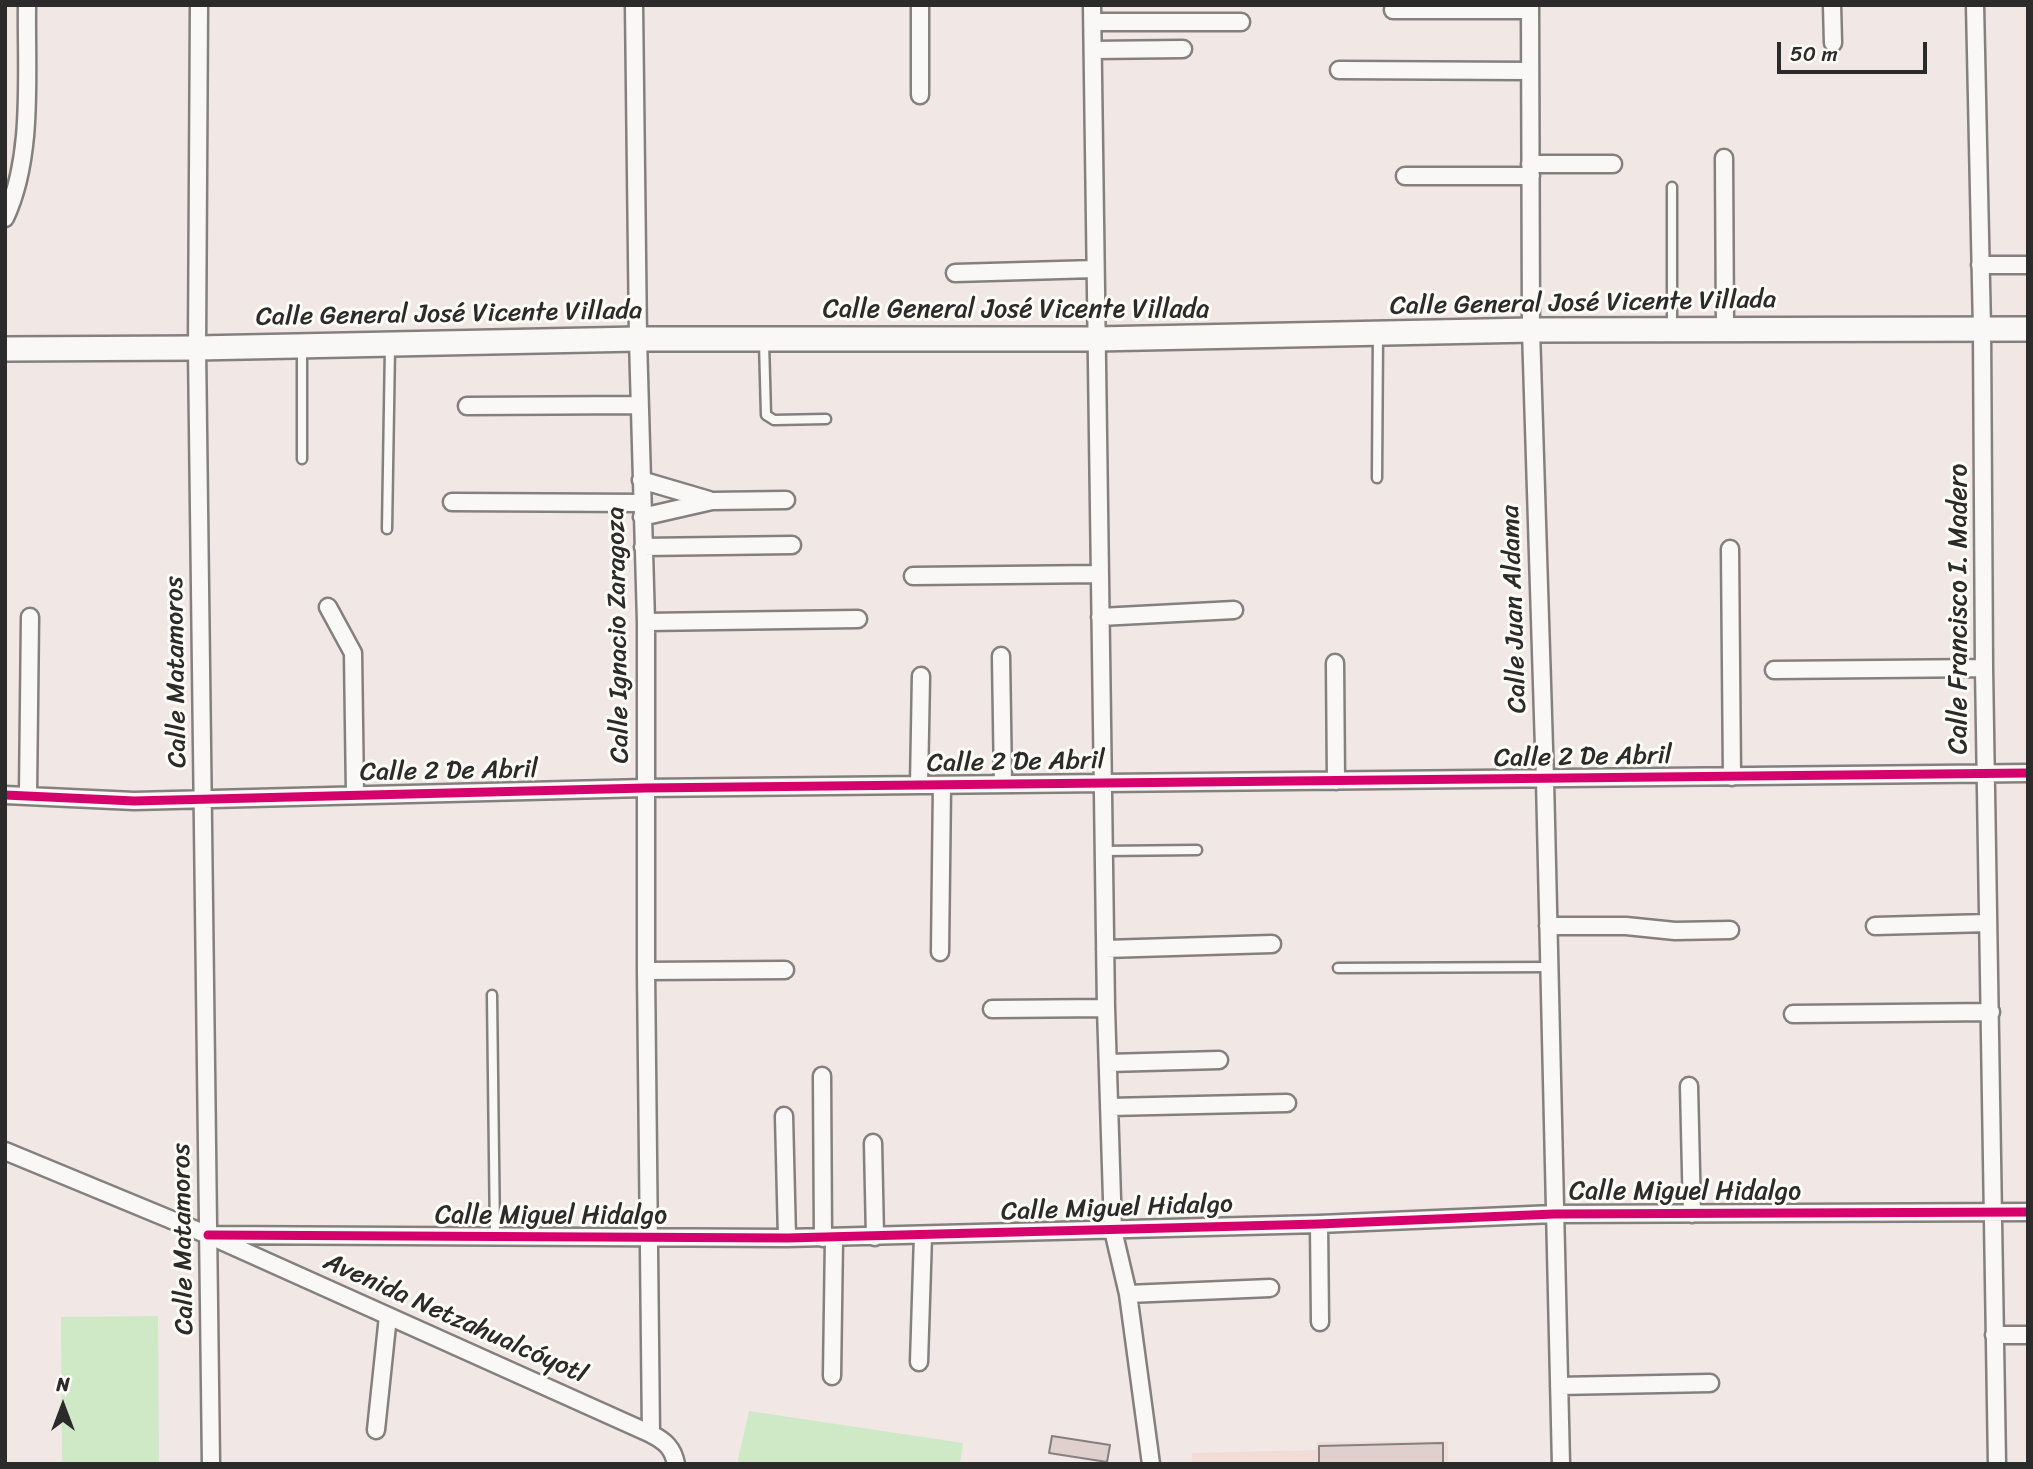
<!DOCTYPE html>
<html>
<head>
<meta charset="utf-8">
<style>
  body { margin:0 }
  #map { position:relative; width:2033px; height:1469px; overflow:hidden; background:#f1e7e4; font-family:Sriracha,sans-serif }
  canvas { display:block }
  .frame { position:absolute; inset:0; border:7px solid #2b2b2b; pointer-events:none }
  .north { position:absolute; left:28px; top:1371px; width:70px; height:70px; -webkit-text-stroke:5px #fdfcf7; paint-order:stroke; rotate:0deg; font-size:19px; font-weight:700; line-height:28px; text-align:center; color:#2b2b2b }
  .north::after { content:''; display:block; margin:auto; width:24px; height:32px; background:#2b2b2b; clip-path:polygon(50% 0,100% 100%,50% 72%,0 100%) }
  .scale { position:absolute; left:1777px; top:42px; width:150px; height:32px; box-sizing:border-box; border:4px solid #2b2b2b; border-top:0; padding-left:9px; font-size:21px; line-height:24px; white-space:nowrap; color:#2b2b2b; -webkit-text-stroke:5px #fdfcf7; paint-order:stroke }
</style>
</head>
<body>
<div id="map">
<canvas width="2033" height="1469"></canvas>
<div class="frame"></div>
<div class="north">N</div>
<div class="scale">50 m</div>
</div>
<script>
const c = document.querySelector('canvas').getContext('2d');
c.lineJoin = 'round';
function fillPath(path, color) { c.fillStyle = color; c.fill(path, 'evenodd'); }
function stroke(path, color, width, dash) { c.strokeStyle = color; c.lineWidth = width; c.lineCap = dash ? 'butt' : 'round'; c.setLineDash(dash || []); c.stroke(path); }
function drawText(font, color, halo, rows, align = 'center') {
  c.font = font + ' Sriracha,sans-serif'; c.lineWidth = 6; c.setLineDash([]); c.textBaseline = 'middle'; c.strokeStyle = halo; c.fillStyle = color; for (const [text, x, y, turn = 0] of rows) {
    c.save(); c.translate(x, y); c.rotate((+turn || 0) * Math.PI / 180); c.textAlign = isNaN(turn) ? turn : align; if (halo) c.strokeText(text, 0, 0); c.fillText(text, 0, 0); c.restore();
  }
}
fillPath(new Path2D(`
  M1448 1441V1464H1192V1453L1316 1450 1317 1442Z`), '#f2dcd8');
fillPath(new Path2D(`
  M158 1316 159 1464H62L61 1317Z
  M749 1411 963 1443 960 1464H737Z`), '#cfe9c6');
const building = new Path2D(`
  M1052 1436 1110 1445 1107 1462 1049 1453Z
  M1443 1443V1464H1319V1446Z`);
fillPath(building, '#e0d0cd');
stroke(building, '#84807e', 2);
const lane = new Path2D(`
  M1672 187V328
  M764 342 766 415 774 420 826 419
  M302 349V459
  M1377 478 1378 334
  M387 529 390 347
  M1104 851 1197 850
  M1338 968 1549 967
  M492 995 495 1237`);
const street = new Path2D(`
  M199 5 197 348 211 1464
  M634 5 638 339 646 622V971L651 1434
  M920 5V95
  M1092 5 1106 1008 1113 1230 1128 1294 1151 1464
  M1530 5 1531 330 1545 780 1561 1464
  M1832 5 1833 43
  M1975 5 1982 329 1984 668 1997 1464
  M1393 10H1530
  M1093 22H1241
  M1093 50 1183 49
  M1339 70 1530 71
  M1724 158 1725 330
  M1530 164H1613
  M1405 176H1531
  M5 218C34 157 26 73 27 5
  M1980 265H2028
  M955 273 1095 269
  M467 406 639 405
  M641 480 709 500
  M452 502 642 503
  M642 517 712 501 786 500
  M643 547 792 545
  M1730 549 1732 777
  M913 576 1099 574
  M328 607 353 653 355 795
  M1100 617 1234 610
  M646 622 858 619
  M1001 656 1003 784
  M1335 663 1336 781
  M1774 670 1984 668
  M919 785 921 676
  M28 794 30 617
  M5 795 134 801 645 788 2028 773
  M1548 926H1626L1675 931 1730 930
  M1875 926 1988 923
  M1105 949 1272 944
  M940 952 942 785
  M646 971 785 970
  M992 1009 1106 1008
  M1793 1014 1991 1012
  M1108 1063 1219 1060
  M822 1076 823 1238
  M1689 1086 1692 1214
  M1109 1107 1287 1103
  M784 1116 787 1238
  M873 1143 875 1237
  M5 1151 208 1235 651 1434C665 1441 673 1448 676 1464
  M1319 1224 1320 1322
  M208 1235 787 1238 1319 1224 1554 1214 2028 1212
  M1128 1294 1270 1288
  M1994 1335H2028
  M919 1362 923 1236
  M832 1376 834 1238
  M1559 1386 1710 1383
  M376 1430 388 1316`);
const secondary = new Path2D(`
  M5 349 197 348 638 339H1096L1531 330 2028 329`);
stroke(lane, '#84807e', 13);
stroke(street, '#84807e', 21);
stroke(secondary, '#84807e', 28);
stroke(lane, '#faf8f6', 8);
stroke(street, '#faf8f6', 16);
stroke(secondary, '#faf8f6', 23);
stroke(new Path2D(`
  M5 795 134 801 645 788 2028 773
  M208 1235 787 1238 1319 1224 1554 1214 2028 1212`), '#d6006c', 9);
drawText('26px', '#2b2b2b', '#fdfcf7', [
  ["Calle General José Vicente Villada",1583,304,-1],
  ["Calle General José Vicente Villada",1016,310],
  ["Calle General José Vicente Villada",449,315,-1],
  ["Calle Juan Aldama",1515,609,-92],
  ["Calle Francisco I. Madero",1959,609,-90],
  ["Calle Ignacio Zaragoza",619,635,-91],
  ["Calle Matamoros",177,672,-91],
  ["Calle 2 De Abril",1583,758,-1],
  ["Calle 2 De Abril",1016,763,-1],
  ["Calle 2 De Abril",449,772,-1],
  ["Calle Miguel Hidalgo",1685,1192],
  ["Calle Miguel Hidalgo",1117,1209,-2],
  ["Calle Miguel Hidalgo",551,1216],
  ["Calle Matamoros",184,1239,-91],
  ["Avenida Netzahualcóyotl",455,1319,24]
]);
</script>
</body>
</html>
